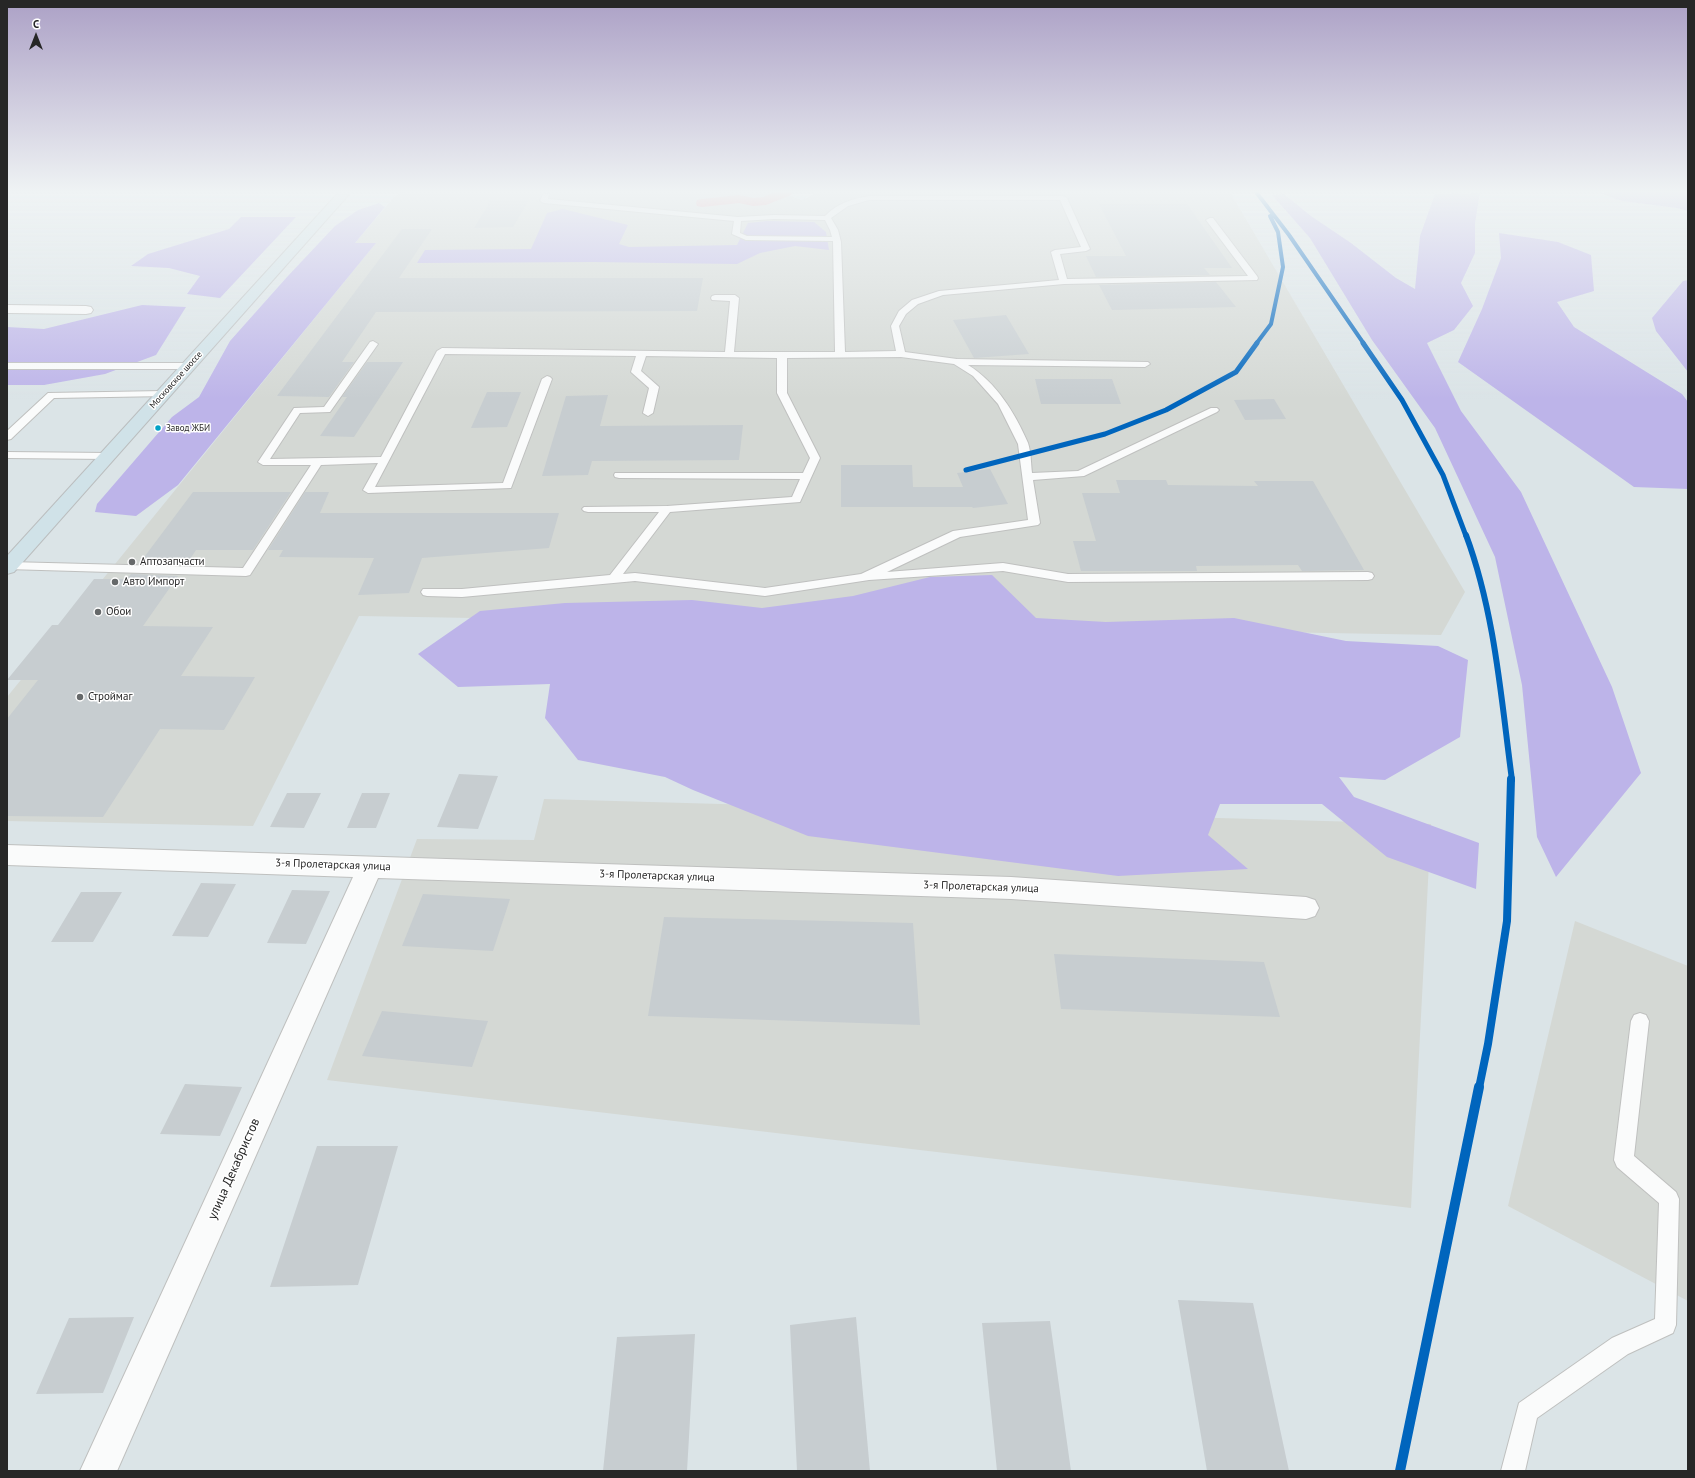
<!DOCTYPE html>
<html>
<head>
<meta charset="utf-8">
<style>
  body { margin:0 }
  #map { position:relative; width:1695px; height:1478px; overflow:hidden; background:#dbe4e7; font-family:"PT Sans",sans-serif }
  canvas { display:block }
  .frame { position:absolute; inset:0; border:8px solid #272727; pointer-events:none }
  .north { position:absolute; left:16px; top:16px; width:40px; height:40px; -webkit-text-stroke:3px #fff; paint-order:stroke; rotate:0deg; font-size:11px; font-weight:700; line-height:16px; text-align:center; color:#272727 }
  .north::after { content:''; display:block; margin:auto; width:14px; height:18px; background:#272727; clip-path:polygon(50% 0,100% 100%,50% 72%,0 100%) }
</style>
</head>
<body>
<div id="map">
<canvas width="1695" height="1478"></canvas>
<div class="frame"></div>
<div class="north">С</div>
</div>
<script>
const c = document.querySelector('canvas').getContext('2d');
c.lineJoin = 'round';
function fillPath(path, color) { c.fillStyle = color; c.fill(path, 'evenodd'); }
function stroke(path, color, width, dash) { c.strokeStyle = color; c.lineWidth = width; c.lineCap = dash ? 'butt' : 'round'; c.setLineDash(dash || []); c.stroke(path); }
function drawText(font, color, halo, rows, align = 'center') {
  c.font = font + ' "PT Sans",sans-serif'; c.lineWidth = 3; c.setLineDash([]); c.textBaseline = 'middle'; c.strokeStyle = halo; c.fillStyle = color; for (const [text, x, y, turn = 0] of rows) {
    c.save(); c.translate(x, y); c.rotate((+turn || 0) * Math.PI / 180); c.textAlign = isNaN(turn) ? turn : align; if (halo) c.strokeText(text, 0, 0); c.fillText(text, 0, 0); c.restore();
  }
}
fillPath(new Path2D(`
  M403 192H779L802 200 818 192H1230L1465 592 1441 635 359 616 253 826 7 821V697L375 244 355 243 395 196Z
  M544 799 1431 824 1411 1208 327 1080 417 839 534 840Z
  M1575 921 1688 966V1301L1508 1206Z`), '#d4d8d4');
fillPath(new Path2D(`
  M1607 192H1688V211L1677 208 1622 201 1600 193Z
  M1480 193 1475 223V253L1461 283 1473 306 1454 330 1427 343 1461 411 1521 492 1612 687 1641 773 1556 877 1537 837 1522 685 1495 557 1435 428 1372 340 1310 238 1272 195 1284 194 1311 216 1351 243 1396 278 1415 289 1420 236 1435 194Z
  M379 203 385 207 355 243H376L178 485 136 516 95 512 97 504 172 417 199 397 230 341 287 277 335 226 358 210Z
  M563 209 628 225 619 244 629 247 737 245 748 223 767 221 814 222 826 232 829 250 795 246 760 253 737 264 593 262 417 263 425 250 531 249 547 213Z
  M241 217H296L220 298 187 294 200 276 169 268 131 266 148 254 229 229Z
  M1499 233 1558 242 1591 255 1594 291 1557 302 1574 327 1682 394 1688 402V489L1634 487 1458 362 1482 309 1501 258Z
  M1688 280V372L1656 331 1652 318 1683 281Z
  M142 305 186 307 156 355 105 374 44 385H7V327L44 329Z
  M992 575 1036 618 1106 622 1234 618 1346 641 1438 646 1468 660 1460 737 1385 780 1339 777 1354 797 1479 843 1476 889 1387 857 1322 804H1220L1208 835 1248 869 1118 876 808 836 693 790 665 777 578 760 545 718 550 684 458 687 418 654 480 611 565 603 692 600 762 608 853 596 930 577Z`), '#bdb4e9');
fillPath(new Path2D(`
  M775 192H792L791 195 766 205 753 206 739 203 702 207 697 206 696 203 697 200 702 199 739 195 753 198 764 197Z`), '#f28594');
fillPath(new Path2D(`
  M491 200H529L513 227 474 228Z
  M1099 204H1187L1232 268H1204L1210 275 1096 277 1086 256H1126Z
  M402 229H432L399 278H703L697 311 376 312 342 362H354L329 397 277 396Z
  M1216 282 1236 307 1112 310 1099 285Z
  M1006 315 1029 354 974 358 953 320Z
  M367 362H403L354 437 320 436 347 397H342Z
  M1035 379H1112L1121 404H1041Z
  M487 392H521L507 427 471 428Z
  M608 395 600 426 743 425 739 460 592 461 588 475 542 476 566 396Z
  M1274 399 1286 419 1245 420 1234 400Z
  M841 465H912L913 487H963L957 473 990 469 1008 504 973 508 972 507H841Z
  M1116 480H1166L1168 485 1258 486 1254 481H1313L1364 570 1302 571 1298 565 1196 566 1197 571H1081L1073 541H1096L1082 493H1120Z
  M193 492H291L253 550H196L186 565 139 564Z
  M305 492H329L320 513H559L549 548 422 558 409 593 358 595 374 558 279 557 283 550H268Z
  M131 574 178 576 143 626 213 627 181 676 255 677 224 730 160 729 103 817 7 816V719L38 680H7L52 625H58L94 579H127Z
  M459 774 498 776 478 829 437 827Z
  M287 793H321L304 828 270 827Z
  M362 793H390L376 828H347Z
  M201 883 236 884 208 937 172 936Z
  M292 890 330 891 306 944 267 943Z
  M81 892H122L93 942H51Z
  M423 894 510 899 493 951 402 946Z
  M664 917 913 923 920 1025 648 1016Z
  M1054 954 1264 962 1280 1017 1061 1009Z
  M382 1011 488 1021 472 1067 362 1056Z
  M185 1084 242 1087 220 1136 160 1134Z
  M317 1146H398L358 1285 270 1287Z
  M1178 1300 1253 1303 1289 1471H1207Z
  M134 1317 103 1393 36 1394 69 1318Z
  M856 1317 870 1471H797L790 1325Z
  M1050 1321 1071 1471H997L982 1323Z
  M695 1334 687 1471H603L617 1337Z`), '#c7cdd0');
const service = new Path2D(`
  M543 194H549L548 199 738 217 774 215 825 216C838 203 852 199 869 196H1063L1067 198 1090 249 1086 251 1060 254 1067 279 1248 276 1206 220 1210 218H1213L1257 276 1258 278 1257 280 1064 284 943 295 918 304 906 314 899 326 905 352 957 359 1148 362 1150 364 1145 367 968 365C996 382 1015 413 1028 443 1031 452 1031 464 1032 473L1078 471 1211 408H1217L1219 410 1217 412 1084 476 1033 480 1040 523 1038 525 960 537 887 572 1003 563 1068 574 1368 572 1372 573 1374 576 1372 579 1368 580 1068 582 1003 571 869 580 765 596 635 581 462 597 427 596 423 595 421 592 423 589H462L610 575 659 512H588L584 511 582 509 584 507 667 506 792 497 800 479 619 478 615 477 614 475 615 473H803L810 458 777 393V358L646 356 641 371 659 387 653 413 648 416 643 413 649 388 631 372 636 356 445 354 375 487 503 483 542 379 547 376 550 377 552 379 511 488 368 493 363 490 378 463 321 465 250 575 246 576 7 569V563L9 562 243 568 311 465H263L258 462 294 408 324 407 370 342 373 341 378 344 330 412 300 413 270 459 381 457 437 351 442 348 725 352 730 301 712 300 711 298 712 296 715 295H735L739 298 734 352H835L833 241 746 240 732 234 734 221 544 203 540 201ZM869 200H1060L1081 247 1055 250 1051 252 1059 280 939 291 912 300 899 311 891 326 896 351 845 352 841 242 838 230 831 218 848 206ZM774 219 825 220 830 230 832 237 747 236 740 233 741 221ZM901 357 954 364 973 376 998 404 1018 444 1028 520 953 531 861 574 765 588 635 573 623 574 670 512 800 502 820 458 787 393V358Z
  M7 363H188L193 366 188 369H7Z
  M163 391 168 394 166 396 54 398 11 439 7 440V431L48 393Z
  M7 452 108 453 113 456 108 459 7 458Z
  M1640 1013 1646 1015 1649 1021 1634 1156 1676 1192 1679 1199 1676 1325 1673 1333 1628 1354 1537 1418 1525 1471H1501L1519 1403 1612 1338 1655 1319 1659 1203 1617 1167 1614 1160 1631 1021 1634 1015Z`);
const minor = new Path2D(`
  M7 305 86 306 91 307 93 310 91 313 86 314 7 313Z
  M7 845 1011 877 1306 897 1315 900 1319 908 1315 916 1306 919 1011 899 378 878 117 1471H80L353 877 7 865Z`);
const trunk = new Path2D(`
  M339 192H351L14 572 7 574V556Z`);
stroke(service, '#bfc0bf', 2);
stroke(minor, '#bfc0bf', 2);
stroke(trunk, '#bbbebf', 2);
fillPath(service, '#fafbfb');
fillPath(minor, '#fafbfb');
fillPath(trunk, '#d0e2e8');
stroke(new Path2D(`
  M1256 192 1289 235 1364 344
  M1256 344 1271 324 1283 267 1278 232 1270 216`), '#0065bd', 4);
stroke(new Path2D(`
  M1363 343 1402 400 1443 475 1466 536
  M966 470 1105 434 1166 410 1236 372 1257 343`), '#0065bd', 5);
stroke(new Path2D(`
  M1466 535C1495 613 1501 698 1512 780`), '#0065bd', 6);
stroke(new Path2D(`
  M1479 1088 1488 1044 1507 921 1511 779`), '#0065bd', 8);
stroke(new Path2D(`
  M1400 1471 1479 1087`), '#0065bd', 10);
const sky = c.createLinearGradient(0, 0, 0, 399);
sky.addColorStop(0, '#aca1c6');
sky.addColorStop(0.48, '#eff3f4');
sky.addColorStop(1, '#eff3f400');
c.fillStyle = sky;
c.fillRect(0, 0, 1695, 399);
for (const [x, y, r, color] of [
  [158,428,3.5,"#02a2c6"],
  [132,562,4,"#66696a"],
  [115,582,4,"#66696a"],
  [98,612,4,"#66696a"],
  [80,697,4,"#66696a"]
]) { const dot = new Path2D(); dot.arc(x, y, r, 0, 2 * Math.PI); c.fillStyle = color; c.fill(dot); stroke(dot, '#fff', 1.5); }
drawText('9px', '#272727', '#fff', [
  ["Московское шоссе",176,380,-48]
]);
drawText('9px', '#272727', '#fff', [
  ["Завод ЖБИ",166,428]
], 'left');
drawText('11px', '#272727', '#fff', [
  ["Аптозапчасти",140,562],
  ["Авто Импорт",123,582],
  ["Обои",106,612],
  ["Строймаг",88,697]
], 'left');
drawText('11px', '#272727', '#fff', [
  ["3-я Пролетарская улица",333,865,2],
  ["3-я Пролетарская улица",657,876,2],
  ["3-я Пролетарская улица",981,887,2]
]);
drawText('13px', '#272727', '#fff', [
  ["улица Декабристов",234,1169,-66]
]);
</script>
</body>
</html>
